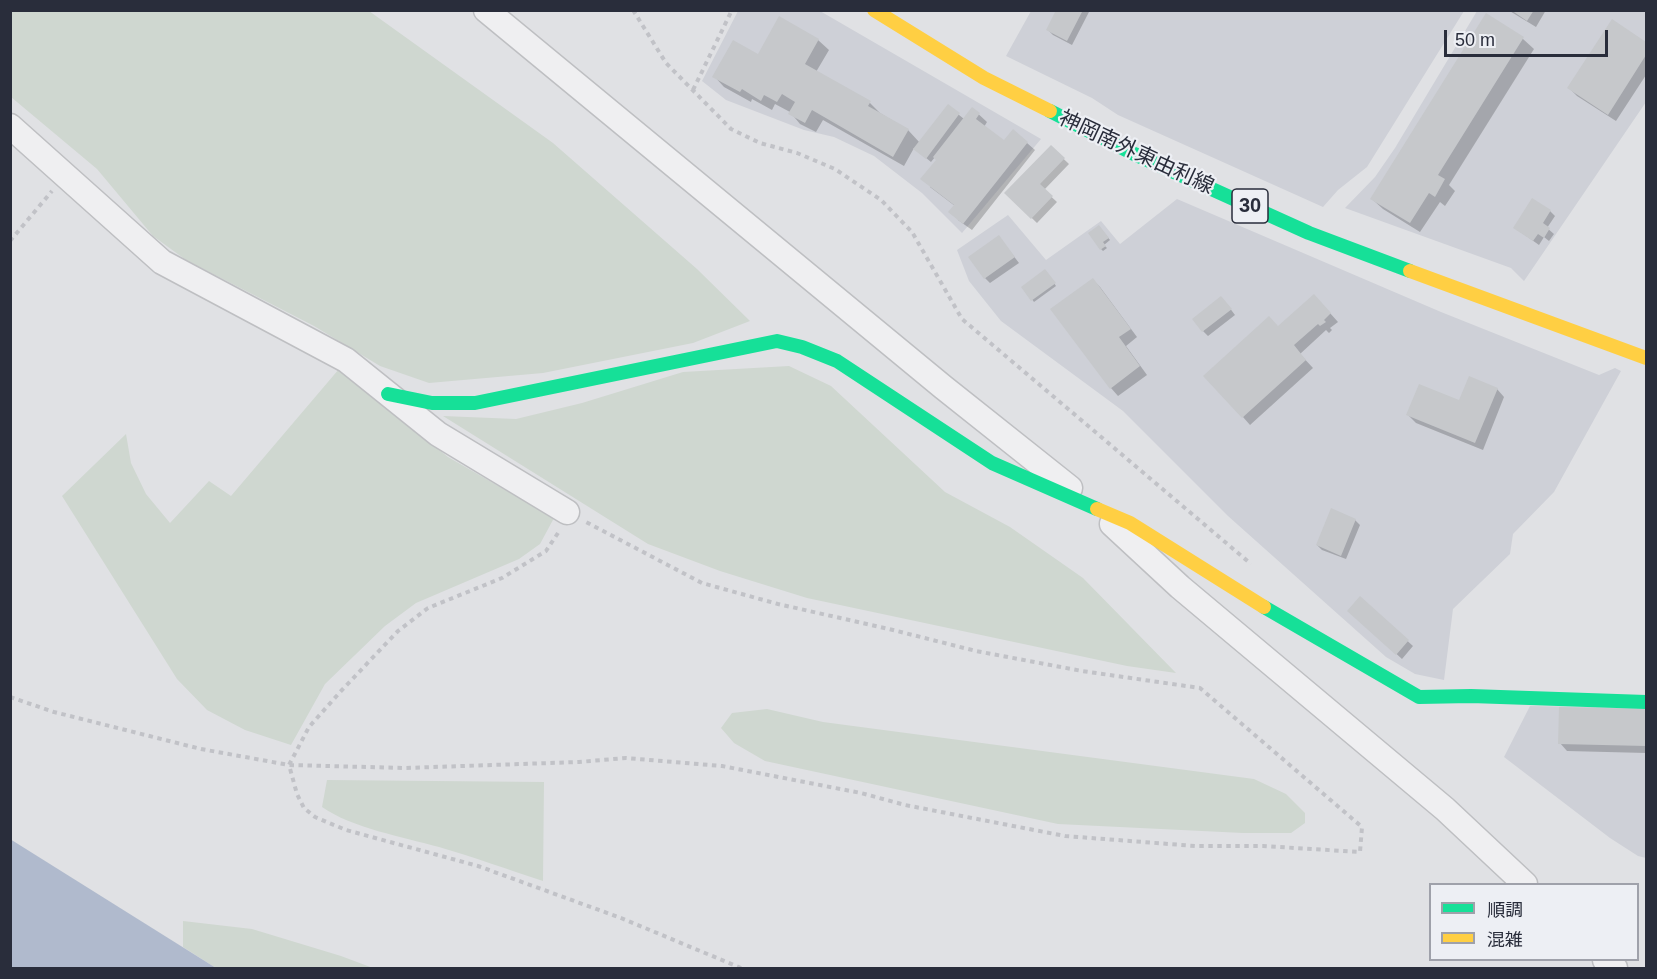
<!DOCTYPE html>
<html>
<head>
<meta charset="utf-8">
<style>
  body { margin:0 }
  #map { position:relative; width:1657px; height:979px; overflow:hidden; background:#e0e1e4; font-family:Arial,"Noto Sans JP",sans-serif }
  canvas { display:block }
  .frame { position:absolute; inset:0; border:12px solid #292d3b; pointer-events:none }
  .legend { position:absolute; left:1429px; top:883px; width:210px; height:78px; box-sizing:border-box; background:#edeff4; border:2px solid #9fa1aa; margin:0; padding:8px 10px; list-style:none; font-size:18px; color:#292d3b }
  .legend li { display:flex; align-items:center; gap:12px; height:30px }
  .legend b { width:30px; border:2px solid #9fa1aa }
  .scale { position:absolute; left:1444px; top:30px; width:164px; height:27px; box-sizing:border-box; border:3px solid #292d3b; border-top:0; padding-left:8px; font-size:18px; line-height:21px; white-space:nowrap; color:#292d3b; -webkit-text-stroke:4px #edeff4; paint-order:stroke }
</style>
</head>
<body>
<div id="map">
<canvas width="1657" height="979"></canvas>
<div class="frame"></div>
<ul class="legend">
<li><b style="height:8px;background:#16e098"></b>順調</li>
<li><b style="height:8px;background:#ffcf43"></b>混雑</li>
</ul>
<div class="scale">50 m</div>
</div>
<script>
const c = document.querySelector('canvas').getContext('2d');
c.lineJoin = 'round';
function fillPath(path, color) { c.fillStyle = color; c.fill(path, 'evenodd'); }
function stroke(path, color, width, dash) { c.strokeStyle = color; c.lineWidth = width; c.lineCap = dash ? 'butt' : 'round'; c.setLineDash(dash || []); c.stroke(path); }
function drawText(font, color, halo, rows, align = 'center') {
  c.font = font + ' Arial,"Noto Sans JP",sans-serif'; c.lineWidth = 4.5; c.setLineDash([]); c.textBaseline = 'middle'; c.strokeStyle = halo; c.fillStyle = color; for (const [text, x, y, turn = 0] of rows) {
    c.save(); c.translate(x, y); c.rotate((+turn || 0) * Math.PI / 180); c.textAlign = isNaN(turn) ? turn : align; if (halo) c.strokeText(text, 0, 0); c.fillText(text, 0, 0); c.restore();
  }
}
fillPath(new Path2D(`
  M738 11H820L1041 139 962 233 922 193 874 156 834 137 804 130 726 100 702 81Z
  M1031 11H1464L1367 167 1338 190 1323 207 1118 115 1092 98 1006 56Z
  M1477 11H1646V102L1524 281 1511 268 1345 208 1375 177 1395 148Z
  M1177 199 1441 312 1599 375 1615 368 1621 371 1554 492 1513 534 1510 554 1453 609 1444 680 1415 674 1386 657 1228 516 1123 411 1001 321 969 281 957 250 1008 215 1046 260 1101 221 1120 244Z
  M1530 706 1646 708V858L1638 856 1610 838 1504 757Z`), '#ced0d7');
fillPath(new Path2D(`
  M10 11H369L553 143 697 269 750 321 693 343 543 373 429 383 380 366 314 326 186 260 153 236 97 169 11 97Z
  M789 366 831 386 945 492 1010 527 1083 578 1176 673 1127 666 807 598 720 571 648 544 443 416 516 419 582 403 683 372Z
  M339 369 448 457 554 518 540 544 519 559 416 603 385 626 325 684 291 745 245 730 207 710 177 679 62 496 126 434 131 463 146 494 170 523 209 481 231 496Z
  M767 709 823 722 1254 779 1286 794 1305 813V823L1291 833H1243L1058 824 765 761 734 743 721 728 732 713Z
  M327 780 544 782 543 881C509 870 474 857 439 847 403 837 352 828 322 807Z
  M183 921 252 929 341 956 373 968H216L183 947Z`), '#cfd7d0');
fillPath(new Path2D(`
  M10 839 216 968H11Z`), '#b0bacd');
fillPath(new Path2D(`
  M1058 10H1090L1072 45 1053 35 1048 30Z
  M1508 10H1546L1536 27Z
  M1487 16 1523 39 1534 49 1449 185 1455 191 1445 206 1440 202 1420 232 1383 209 1372 199Z
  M780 18 818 40 829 50 816 72 870 103 880 113 908 130 920 143 948 106 964 119 973 109 987 122 984 127 1004 143H1027L1035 150 972 230 958 220 955 206 930 187 938 160 935 157 931 162 914 148 904 166 823 120 816 132 800 124 790 112 775 104 772 110 752 99 751 102 724 87 714 76 758 56Z
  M1612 22 1646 44V75L1616 121 1577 96 1569 88Z
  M1051 147 1069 164 1044 190 1057 202 1037 223 1006 193Z
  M1550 211 1555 216 1547 228 1554 234 1549 241 1544 237 1539 245 1515 228Z
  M1101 229 1110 240 1104 245 1107 248 1103 251 1101 249Z
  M999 237 1019 263 990 283 985 278Z
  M1047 273 1056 286 1034 302 1023 287Z
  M1093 280 1100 287 1137 337 1126 346 1147 375 1118 396 1111 388Z
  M1226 303 1235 315 1208 336 1203 331Z
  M1321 303 1338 322 1330 328 1332 330 1329 333 1326 330 1300 354 1313 368 1250 425 1243 417 1278 328Z
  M1497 389 1504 397 1483 450 1416 423 1408 415 1460 402Z
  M1355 520 1360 525 1346 559 1322 550 1317 545Z
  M1360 598 1413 646 1402 659 1354 615Z
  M1646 711V753L1567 751 1560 743Z`), '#0003');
fillPath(new Path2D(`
  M1056 10H1083L1067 41 1046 30Z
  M1511 10H1534L1527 21Z
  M1486 13 1524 37 1438 175 1445 179 1435 197 1429 193 1410 223 1370 199Z
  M779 16 819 39 805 64 871 101 868 106 909 129 893 157 812 110 805 123 788 114 795 102 782 94 777 102 764 95 761 101 742 89 740 92 712 77 733 40 758 54Z
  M1612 19 1646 42V55L1608 115 1567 88Z
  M948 104 960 113 926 159 913 149Z
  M972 107 980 113 976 119 1004 140 1013 129 1028 142 963 224 948 212 954 205 920 179 936 160 933 157Z
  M1051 145 1065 158 1040 184 1053 196 1031 219 1004 193Z
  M1532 198 1551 210 1543 223 1550 228 1544 238 1538 234 1533 241 1513 228Z
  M1099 225 1109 238 1103 242 1106 246 1100 250 1088 233Z
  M999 235 1015 257 984 279 968 257Z
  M1045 269 1056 283 1031 301 1021 287Z
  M1093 278 1131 329 1119 337 1140 366 1110 389 1050 309Z
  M1314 294 1331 313 1324 320 1326 322 1320 326 1318 324 1294 345 1306 360 1242 418 1203 376 1269 316 1278 326Z
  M1221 296 1232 309 1202 332 1192 319Z
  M1469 376 1498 388 1475 443 1406 415 1419 384 1459 400Z
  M1331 508 1356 519 1341 556 1316 545Z
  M1360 596 1409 640 1396 655 1347 611Z
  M1559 707 1646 709V746L1558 744Z`), '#c6c8cb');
const street = new Path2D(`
  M486 10 943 387 1070 488
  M10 126 162 262 346 360 438 434 567 512
  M1112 524 1180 587 1445 809 1525 884
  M1605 960 1615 968`);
stroke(street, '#bebfc2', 27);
stroke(new Path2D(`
  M633 10 666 63 731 129 760 143 797 153 835 169 881 200 912 232 962 319 1251 564
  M693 90 732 10
  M10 241 52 191
  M558 533 546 551 502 578 428 608 398 631 341 691 309 727 289 765 297 794 304 808 315 817 346 830 478 866 621 918 741 968
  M10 697 54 712 201 749 289 765 405 768 579 762 626 758 722 766 861 793 905 805 1065 836 1195 846H1263L1360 852 1362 827 1200 688 1082 671 976 651 889 629 778 604 702 583 586 522`), '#c1c2c7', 4, [4.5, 4.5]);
stroke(street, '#efeff1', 24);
stroke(new Path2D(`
  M1050 111 1132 153 1309 233 1410 271
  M388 394 432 403H475L777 341 802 347 837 361 992 463 1097 509
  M1264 607 1419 697 1471 696 1646 702`), '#16e098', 14);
stroke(new Path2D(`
  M874 10 984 78 1050 111
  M1410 271 1646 358
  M1097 509 1130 523 1264 607`), '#ffcf43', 14);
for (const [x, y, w] of [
  [1250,206,36]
]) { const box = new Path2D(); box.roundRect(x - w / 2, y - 17, w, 34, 4.5); c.fillStyle = '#edeff4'; c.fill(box); stroke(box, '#292d3b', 1.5); }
drawText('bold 20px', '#292d3b', null, [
  ["30",1250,206]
]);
drawText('21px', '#292d3b', '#edeff4', [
  ["神岡南外東由利線",1136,153,25]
]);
</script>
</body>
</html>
